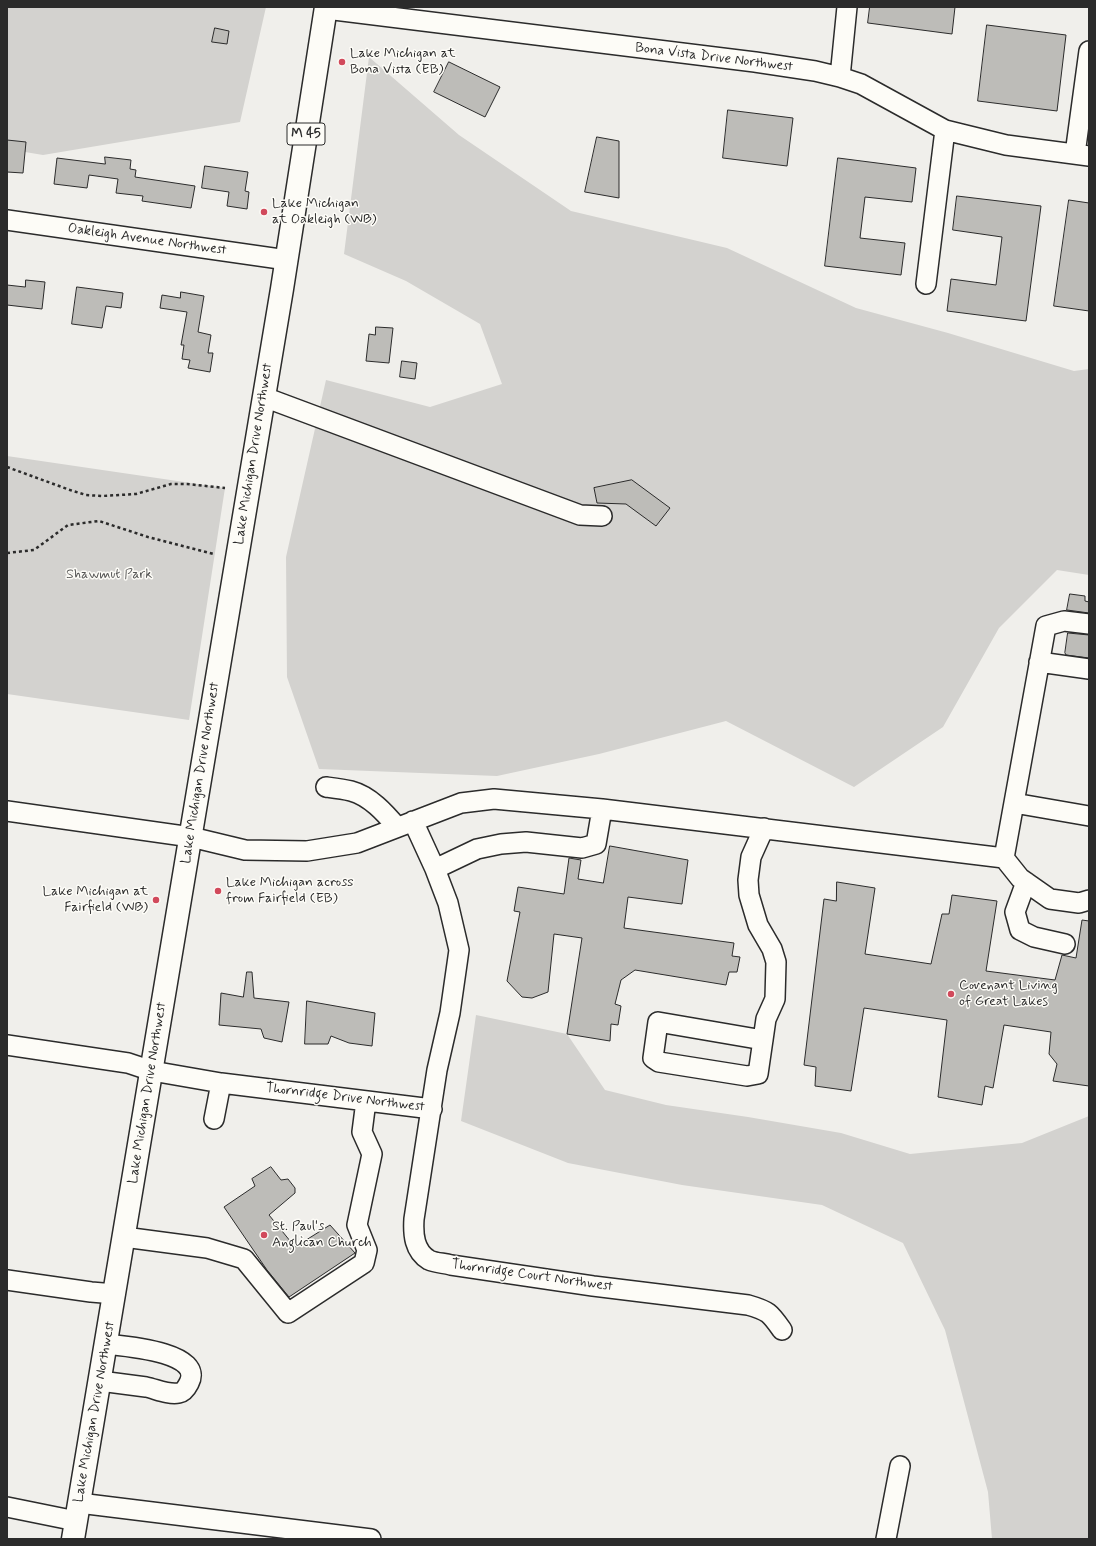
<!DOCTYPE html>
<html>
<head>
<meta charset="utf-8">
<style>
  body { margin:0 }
  #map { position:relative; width:1096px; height:1546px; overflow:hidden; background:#f0efeb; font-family:Mynerve,sans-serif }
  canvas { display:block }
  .frame { position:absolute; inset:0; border:8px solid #2b2b2b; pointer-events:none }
</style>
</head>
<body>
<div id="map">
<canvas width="1096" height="1546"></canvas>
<div class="frame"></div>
</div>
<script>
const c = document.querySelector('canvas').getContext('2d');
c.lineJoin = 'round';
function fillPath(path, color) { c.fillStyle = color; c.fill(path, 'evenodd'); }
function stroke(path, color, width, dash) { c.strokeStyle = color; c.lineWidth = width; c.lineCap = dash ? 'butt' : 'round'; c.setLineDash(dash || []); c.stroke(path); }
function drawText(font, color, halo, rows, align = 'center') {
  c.font = font + ' Mynerve,sans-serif'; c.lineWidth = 3; c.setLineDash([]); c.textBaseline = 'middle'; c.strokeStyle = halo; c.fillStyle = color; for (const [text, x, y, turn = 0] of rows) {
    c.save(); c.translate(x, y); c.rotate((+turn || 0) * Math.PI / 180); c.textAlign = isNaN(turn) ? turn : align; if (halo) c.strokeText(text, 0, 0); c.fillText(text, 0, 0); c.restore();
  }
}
fillPath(new Path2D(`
  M7 7H266L240 122 43 155 7 149Z
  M369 57 459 135 571 211 727 248 856 308 948 333 1074 371 1089 369V575L1057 570 999 628 943 727 854 787 726 721 599 754 497 776 319 769 287 677 286 557 326 380 430 407 502 384 480 324 406 281 344 254Z
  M7 456 225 488 189 720 7 694Z
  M476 1015 567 1034 605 1090 666 1105 748 1117 841 1133 910 1154 1022 1143 1089 1116V1539H992L988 1492 945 1330 903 1243 822 1205 682 1185 568 1163 461 1121Z`), '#d3d2cf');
const building = new Path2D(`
  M870 7H955L952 34 868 23Z
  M987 25 1066 35 1057 111 978 101Z
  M215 28 229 31 227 44 212 42Z
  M449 62 500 87 485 117 434 92Z
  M728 110 793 118 787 166 723 158Z
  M597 137 619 141V198L585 192Z
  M7 140 26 142 23 173 7 172Z
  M105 157 131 160 130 169 136 170 135 177 195 186 191 208 142 201 143 196 116 193 118 179 89 175 87 188 54 184 57 158 105 164Z
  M838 158 916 168 912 202 865 197 860 238 905 243 901 275 825 266Z
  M205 166 248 172 245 191 249 192 247 209 227 206 229 192 202 188Z
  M957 196 1041 206 1026 321 947 311 951 279 996 285 1002 237 953 230Z
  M1069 200 1089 203V311L1054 306Z
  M26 280 45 282 42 309 7 305V285L25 287Z
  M77 287 123 293 121 308 106 306 102 328 72 324Z
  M181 292 204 296 198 332 211 335 208 353H213L210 372 188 368 190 360 182 359 184 345H181L187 312 160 308 162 295 180 298Z
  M376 327 393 328 389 363 366 361 369 334 375 335Z
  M402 361 417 363 415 379 400 377Z
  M632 480 670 508 656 526 626 504 597 503 594 488Z
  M1070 594 1085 596V601L1089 602V613L1067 610Z
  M1068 633 1089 635V658L1066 655 1065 653Z
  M610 846 688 860 682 904 628 897 624 928 734 943 732 956 740 957 737 972H729L726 985 635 970 621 980 615 1004 621 1006 618 1025 611 1024 610 1041 567 1034 582 938 554 934 548 992 532 998 522 997 507 981 520 912 514 911 518 887 564 894 569 858 581 860 578 879 603 883Z
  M837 882 875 888 865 954 931 964 942 914H949L952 895 997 901 986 971 1055 980 1062 955 1076 958 1082 920 1089 921V1086L1053 1081 1057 1064 1049 1054 1051 1032 1004 1025 993 1088 985 1086 982 1105 938 1097 947 1020 864 1008 851 1091 815 1086 816 1067 804 1065 824 899 836 901Z
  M247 972H252L254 998 289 1002 282 1042 264 1038 261 1029 219 1025 221 993 243 997Z
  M307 1001 375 1013 372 1046 349 1043 331 1036 328 1044H305Z
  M271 1167 281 1180 288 1179 295 1188V1193L269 1215 295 1247 330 1225 355 1253 289 1297 267 1270 224 1207 255 1186 252 1179Z`);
fillPath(building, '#bdbcb8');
stroke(building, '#2b2b2b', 1);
const minor = new Path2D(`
  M326 9 755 62 815 71 840 77 861 84 945 130 1006 145 1089 156
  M840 77 847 7
  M1075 154 1089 51
  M7 220 287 260
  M926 284 945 130
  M264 397 580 515 602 516
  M1039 662 1089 669
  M326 787C334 788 343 789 351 791 370 796 385 813 397 827
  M1014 803 1089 816
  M7 811 191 837 245 850 307 851 357 843 461 803 494 799 602 809 1004 858 1020 878 1050 899 1079 903 1089 900
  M413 821 435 869 448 903 459 950 450 1013 437 1070 414 1219C413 1234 414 1251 429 1260 435 1263 444 1263 451 1265L593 1286 748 1305C769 1311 770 1313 782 1330
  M1004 858 1046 626 1064 621 1089 624
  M435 869 477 849 501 844 526 842 582 848 596 844 602 809
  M1026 882 1015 912 1020 930 1034 937 1065 944
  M763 1040 658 1022 653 1058 659 1062 747 1076 758 1074 766 1019 775 999 776 962 772 949 758 925 749 895 748 880 751 857 764 828
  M7 1045 128 1063 152 1071 221 1083 432 1109
  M214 1119 221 1083
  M124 1237 207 1248 244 1259 288 1313 364 1263 367 1250 357 1225 372 1154 362 1132 366 1101
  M7 1280 91 1292 115 1294
  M100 1381C115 1383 131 1385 146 1387 156 1389 168 1395 179 1393 184 1392 187 1387 189 1383 205 1352 124 1346 106 1344
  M79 1503 371 1539
  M7 1507 76 1521
  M886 1539 900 1466`);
const highway = new Path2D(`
  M73 1539 282 289 326 7`);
stroke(minor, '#2b2b2b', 22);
stroke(highway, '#2b2b2b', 25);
stroke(new Path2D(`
  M7 467 70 490 86 495 102 496 136 494 171 484H187L225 488
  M7 553 34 550 68 525 99 521 148 537 214 554`), '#2b2b2b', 2.5, [3, 3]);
stroke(minor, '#fdfcf7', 19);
stroke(highway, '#fdfcf7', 22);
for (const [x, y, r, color] of [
  [342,62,4,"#d1495b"],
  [264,212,4,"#d1495b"],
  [218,891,4,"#d1495b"],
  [156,900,4,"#d1495b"],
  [951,994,4,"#d1495b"],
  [264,1235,4,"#d1495b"]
]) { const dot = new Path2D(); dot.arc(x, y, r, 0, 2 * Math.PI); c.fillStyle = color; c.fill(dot); stroke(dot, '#fdfcf7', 1.5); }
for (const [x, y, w] of [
  [306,134,38]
]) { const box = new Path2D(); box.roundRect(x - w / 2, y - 11, w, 22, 3); c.fillStyle = '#fdfcf7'; c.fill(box); stroke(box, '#2b2b2b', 1); }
drawText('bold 13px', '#2b2b2b', null, [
  ["M 45",306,134]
]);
drawText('14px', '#2b2b2b', '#fdfcf7', [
  ["Lake Michigan at",350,54],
  ["Bona Vista (EB)",350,70],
  ["Lake Michigan",272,204],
  ["at Oakleigh (WB)",272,220],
  ["Lake Michigan across",226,883],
  ["from Fairfield (EB)",226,899],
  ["Lake Michigan at",148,892,"right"],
  ["Fairfield (WB)",148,908,"right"],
  ["Covenant Living",959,986],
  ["of Great Lakes",959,1002],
  ["St. Paul's",272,1227],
  ["Anglican Church",272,1243]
], 'left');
drawText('14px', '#2b2b2b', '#fdfcf7', [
  ["Bona Vista Drive Northwest",714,58,7],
  ["Oakleigh Avenue Northwest",147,240,8],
  ["Lake Michigan Drive Northwest",254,454,-81],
  ["Lake Michigan Drive Northwest",201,773,-81],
  ["Lake Michigan Drive Northwest",148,1093,-81],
  ["Thornridge Drive Northwest",345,1098,7],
  ["Thornridge Court Northwest",532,1276,8],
  ["Lake Michigan Drive Northwest",95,1412,-80]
]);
drawText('14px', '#555554', '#fdfcf7', [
  ["Shawmut Park",109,575]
]);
</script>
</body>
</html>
